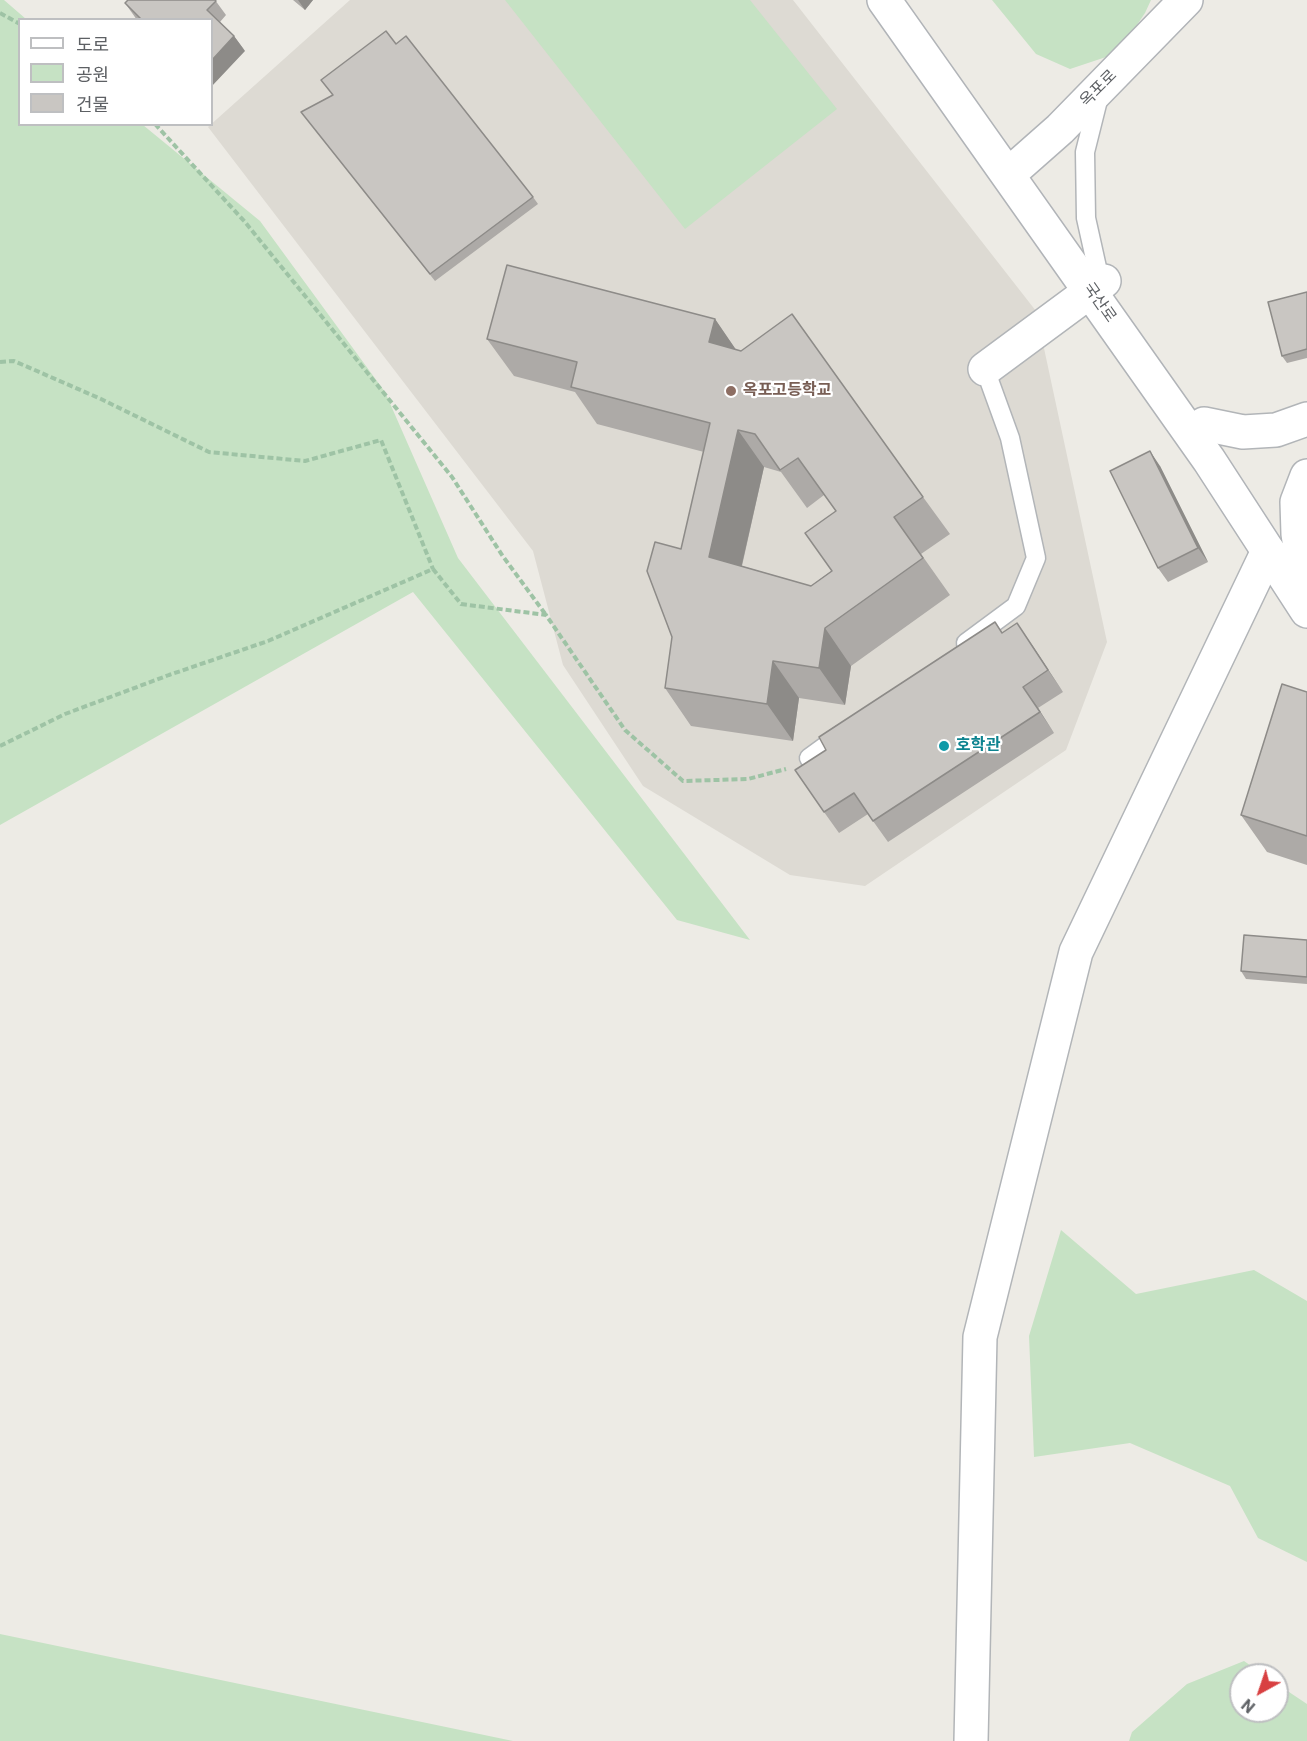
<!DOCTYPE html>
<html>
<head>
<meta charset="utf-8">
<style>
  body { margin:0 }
  #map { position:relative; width:1307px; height:1741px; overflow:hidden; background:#edebe5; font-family:Roboto,"Noto Sans KR",sans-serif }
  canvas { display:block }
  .legend { position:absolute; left:18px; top:18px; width:195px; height:108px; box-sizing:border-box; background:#fff; border:2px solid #bebfc1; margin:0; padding:8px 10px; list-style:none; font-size:18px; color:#5d6064 }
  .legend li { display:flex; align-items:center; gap:12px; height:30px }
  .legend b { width:30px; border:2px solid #bebfc1 }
  .north { position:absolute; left:1229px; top:1663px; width:60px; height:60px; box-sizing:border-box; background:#fff; border:2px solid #bebfc1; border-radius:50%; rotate:220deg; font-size:16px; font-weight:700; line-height:24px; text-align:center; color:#5d6064 }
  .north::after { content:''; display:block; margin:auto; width:21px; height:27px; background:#d84041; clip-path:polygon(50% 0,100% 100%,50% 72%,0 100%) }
</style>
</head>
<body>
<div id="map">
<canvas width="1307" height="1741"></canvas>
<ul class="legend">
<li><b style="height:8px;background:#fff"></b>도로</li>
<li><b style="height:16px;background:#c6e2c4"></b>공원</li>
<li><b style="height:16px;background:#c9c6c2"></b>건물</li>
</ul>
<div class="north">N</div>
</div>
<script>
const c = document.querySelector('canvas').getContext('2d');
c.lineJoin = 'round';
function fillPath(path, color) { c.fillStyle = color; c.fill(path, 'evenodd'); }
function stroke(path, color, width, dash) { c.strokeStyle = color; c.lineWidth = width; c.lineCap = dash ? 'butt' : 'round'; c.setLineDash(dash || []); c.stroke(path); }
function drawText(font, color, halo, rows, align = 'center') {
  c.font = font + ' Roboto,"Noto Sans KR",sans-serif'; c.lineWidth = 4.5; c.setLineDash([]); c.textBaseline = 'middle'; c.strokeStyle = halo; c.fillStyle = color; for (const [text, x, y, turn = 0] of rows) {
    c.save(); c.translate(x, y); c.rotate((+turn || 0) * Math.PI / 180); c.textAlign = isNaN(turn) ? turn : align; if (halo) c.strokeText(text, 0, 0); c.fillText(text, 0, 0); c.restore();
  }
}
fillPath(new Path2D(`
  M350 0H793L1036 311 1107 642 1066 750 865 886 790 875 643 786 563 665 533 551 208 127Z`), '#dddad3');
fillPath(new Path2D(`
  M0 0H4L26 19 20 20V124L143 125 260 221 385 392 458 558 750 940 677 920 413 592 0 825Z
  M505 0H750L837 109 685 229Z
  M992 0H1151L1145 13 1118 53 1070 69 1036 54Z
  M1061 1230 1136 1294 1254 1270 1307 1301V1562L1258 1538 1230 1486 1130 1443 1034 1457 1029 1336Z
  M0 1634 513 1741H0Z
  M1244 1661 1264 1675H1241V1711H1277V1684L1307 1704V1741H1129L1132 1732 1187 1684Z`), '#c6e2c4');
const lane = new Path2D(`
  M1098 272 1086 218 1085 152 1099 96
  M966 643 1016 606 1036 558 1010 438 985 369
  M809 758 842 734`);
const street = new Path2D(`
  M985 369 1104 281
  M1204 424 1243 432 1276 430 1307 419
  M1303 566 1298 534 1297 502 1307 476
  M971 1741 980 1337 1076 952 1268 551`);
const secondary = new Path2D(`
  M884 0 1209 460 1307 611
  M1009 174 1060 129 1186 0`);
stroke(lane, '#b2b5b8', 21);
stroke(street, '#b2b5b8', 36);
stroke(secondary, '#b1b4b8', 36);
stroke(new Path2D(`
  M0 13 20 24
  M155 124 245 222 452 477 502 555 546 615
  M0 362 14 361 101 399 209 452 305 461 381 440 433 569
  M0 746 65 714 169 675 268 641 433 569 461 604 546 615 625 730 683 781 748 779 786 769`), '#9ec3a5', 4, [6, 3]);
stroke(lane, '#fff', 18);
stroke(street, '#fff', 33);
stroke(secondary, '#fff', 33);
fillPath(new Path2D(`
  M215 0 226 15 220 22 234 36 245 51 212 20H137L125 3Z
  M293 0H313L305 10Z
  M396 44 533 197 538 204 435 281 301 112 332 95Z
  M1307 292V358L1287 363 1282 356Z
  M715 319 736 350 923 497 950 534 921 554 950 595 851 666 845 705 799 698 793 741 691 726 665 688 672 637 681 549 704 452 597 424 575 392 514 376 487 339ZM764 467 781 472 807 508 824 495 836 511 831 571 811 586 742 566Z
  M1160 466 1208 562 1168 582 1158 568Z
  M1002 633 1032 645 1063 692 1038 708 1054 733 888 842 868 814 839 833 824 812Z
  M1307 692V865L1267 852 1241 815Z
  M1307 940V984L1246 979 1241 971Z`), '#adaaa7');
fillPath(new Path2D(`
  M298 0H313L305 10Z
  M234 36 245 51 212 86V60Z
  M715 319 741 357 709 342Z
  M738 430 764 467 735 595 709 557Z
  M1150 451 1160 466 1208 562 1198 548Z
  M1017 623 1032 645 1063 692 1048 670Z
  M825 628 851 666 845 705 819 668Z
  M773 661 799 698 793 741 767 704Z
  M1023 687 1038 708 1054 733 1040 712Z`), '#8d8b88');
const building = new Path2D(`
  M128 0H215L216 1 207 10 234 36 212 60V20H142L125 3Z
  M386 31 396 44 406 36 533 197 430 274 301 112 333 95 321 80Z
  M507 265 715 319 709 342 741 351 792 314 923 497 894 517 923 558 825 628 819 668 773 661 767 704 665 688 672 637 647 571 655 542 681 549 710 423 571 387 577 362 487 339ZM738 430 755 434 780 470 798 458 836 511 805 533 832 571 811 586 709 557Z
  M1307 292V349L1282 356 1268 302Z
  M1150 451 1198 548 1158 568 1110 471Z
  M995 622 1002 633 1017 623 1048 670 1023 687 1040 712 873 821 854 793 824 812 795 770 826 750 819 737Z
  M1282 684 1307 692V836L1241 815Z
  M1244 935 1307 940V977L1241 971Z`);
fillPath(building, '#c9c6c2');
stroke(building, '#8d8b88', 1.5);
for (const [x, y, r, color] of [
  [731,391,6,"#8d6e63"],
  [944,746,6,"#0f9aa8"]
]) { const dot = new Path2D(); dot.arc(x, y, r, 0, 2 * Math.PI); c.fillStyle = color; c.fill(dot); stroke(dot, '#fff', 2); }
drawText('16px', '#5d6064', '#fff', [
  ["옥포로",1099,89,-45],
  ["국산로",1099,303,55]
]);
drawText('bold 16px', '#785e54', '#fff', [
  ["옥포고등학교",743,391]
], 'left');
drawText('bold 16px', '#0d838f', '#fff', [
  ["호학관",956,746]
], 'left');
</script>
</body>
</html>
